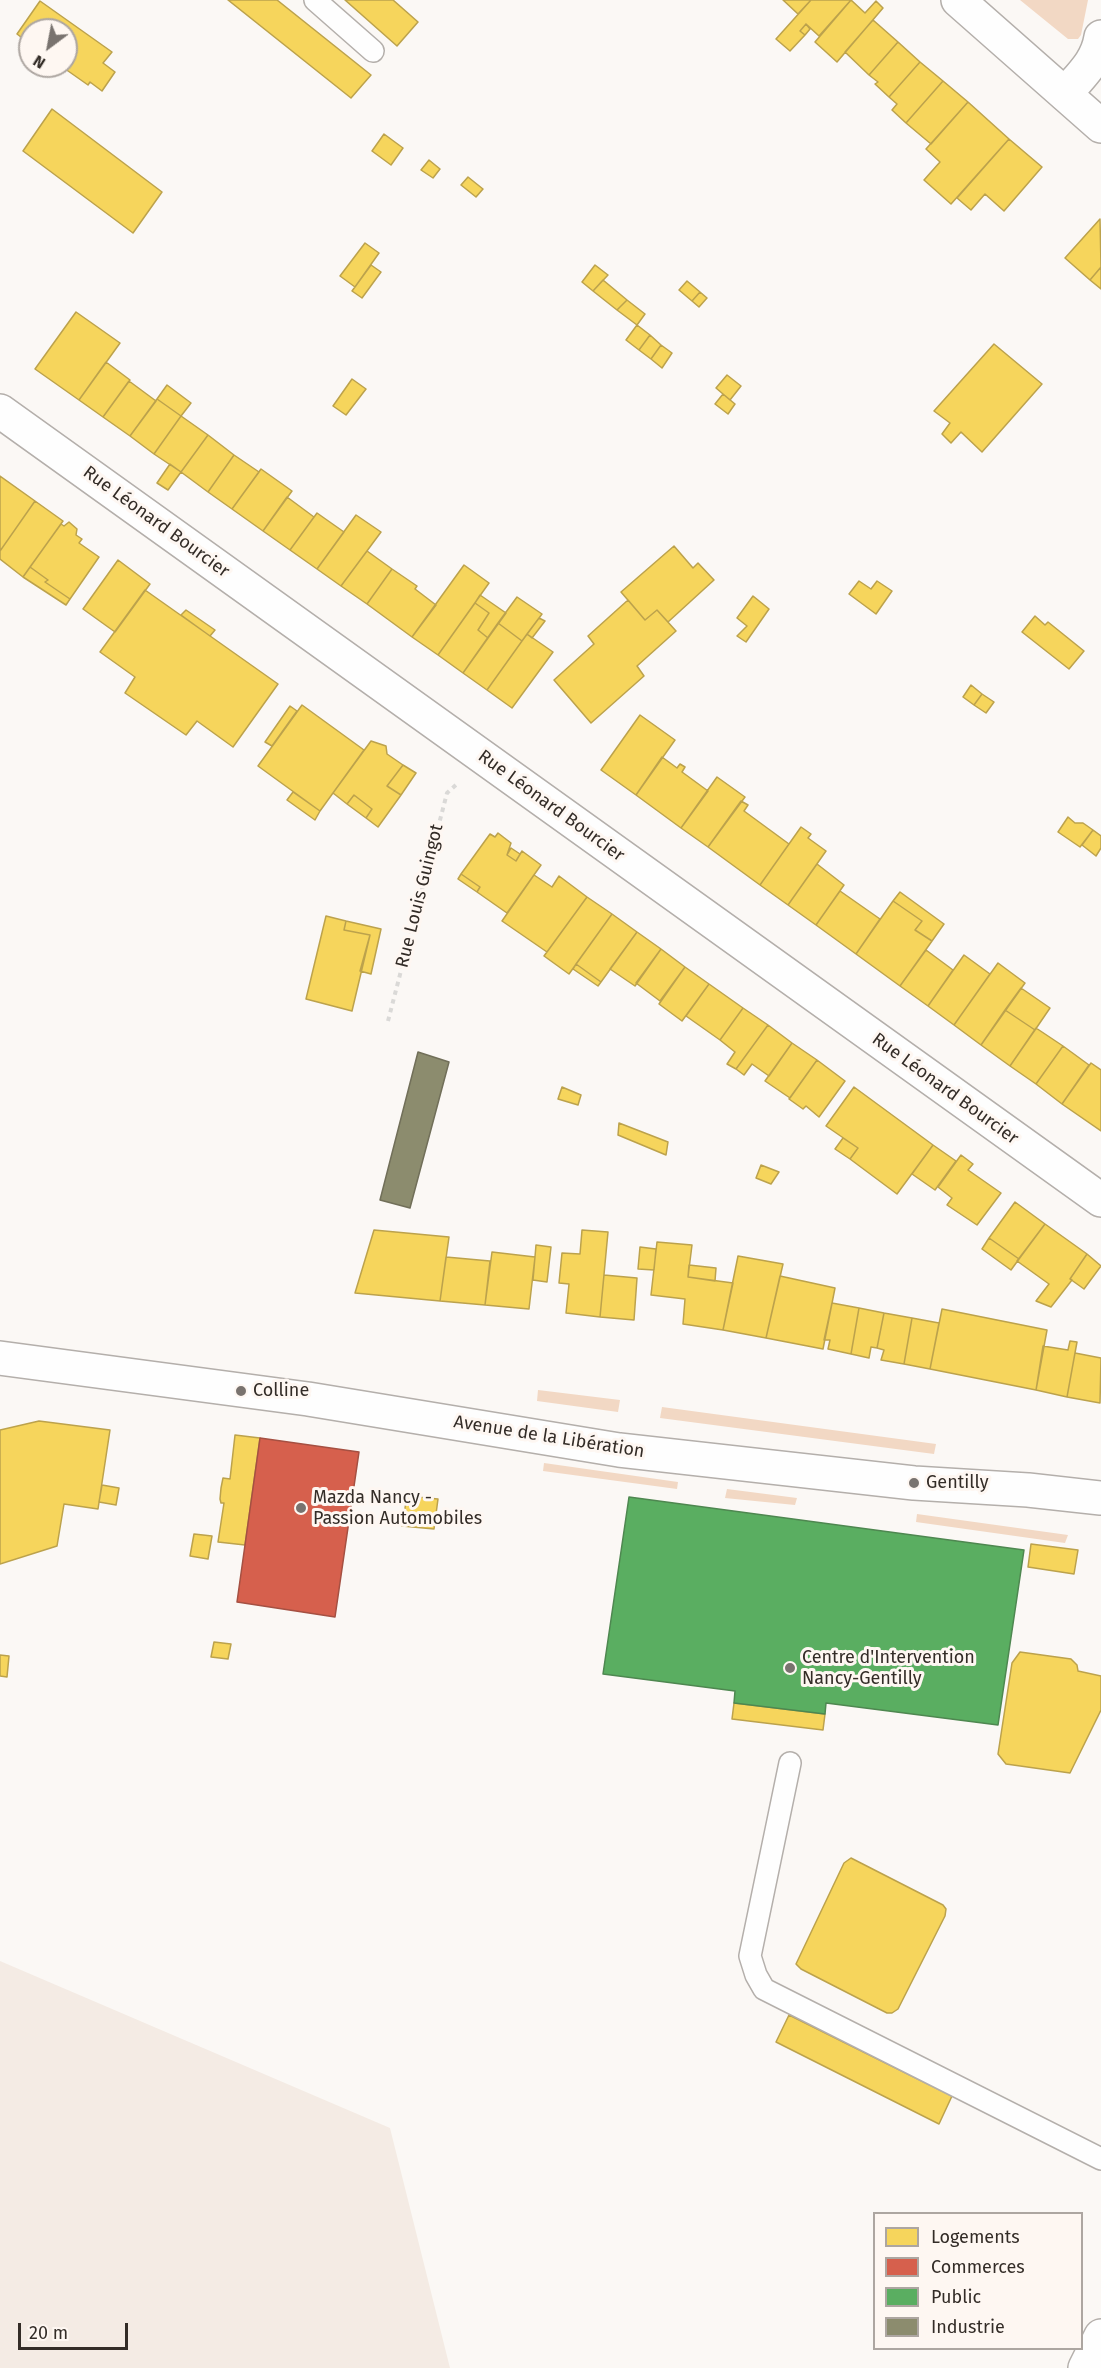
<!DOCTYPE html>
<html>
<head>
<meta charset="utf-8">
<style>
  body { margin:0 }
  #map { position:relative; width:1101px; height:2368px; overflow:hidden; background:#fbf8f5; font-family:"Fira Sans",sans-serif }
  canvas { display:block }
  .legend { position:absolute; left:873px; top:2212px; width:210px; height:138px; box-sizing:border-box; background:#fef7f2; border:2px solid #ada6a1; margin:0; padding:8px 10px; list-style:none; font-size:18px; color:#332c27 }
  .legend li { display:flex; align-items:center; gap:12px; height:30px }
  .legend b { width:30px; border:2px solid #ada6a1 }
  .north { position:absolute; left:18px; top:18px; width:60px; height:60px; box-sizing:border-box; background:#fef7f2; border:2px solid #ada6a1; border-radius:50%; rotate:212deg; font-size:16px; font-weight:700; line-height:24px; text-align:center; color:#332c27 }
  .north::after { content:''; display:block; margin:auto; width:21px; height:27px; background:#79736f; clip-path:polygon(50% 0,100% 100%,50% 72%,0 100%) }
  .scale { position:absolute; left:18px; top:2323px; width:110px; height:27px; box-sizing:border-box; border:3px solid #332c27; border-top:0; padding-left:8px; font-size:18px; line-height:21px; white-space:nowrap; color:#332c27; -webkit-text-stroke:4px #fef7f2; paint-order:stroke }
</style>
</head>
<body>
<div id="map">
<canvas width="1101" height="2368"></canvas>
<ul class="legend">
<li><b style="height:16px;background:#f6d55c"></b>Logements</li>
<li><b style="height:16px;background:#d6604d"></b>Commerces</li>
<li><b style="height:16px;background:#5aae61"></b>Public</li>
<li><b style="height:16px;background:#8c8c6e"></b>Industrie</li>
</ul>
<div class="north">N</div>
<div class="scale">20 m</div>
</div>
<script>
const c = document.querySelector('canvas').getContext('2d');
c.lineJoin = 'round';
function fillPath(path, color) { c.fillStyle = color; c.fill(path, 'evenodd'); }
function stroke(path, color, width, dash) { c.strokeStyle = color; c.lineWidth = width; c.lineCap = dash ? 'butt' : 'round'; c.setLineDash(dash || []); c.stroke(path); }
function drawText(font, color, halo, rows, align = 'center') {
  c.font = font + ' "Fira Sans",sans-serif'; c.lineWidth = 6; c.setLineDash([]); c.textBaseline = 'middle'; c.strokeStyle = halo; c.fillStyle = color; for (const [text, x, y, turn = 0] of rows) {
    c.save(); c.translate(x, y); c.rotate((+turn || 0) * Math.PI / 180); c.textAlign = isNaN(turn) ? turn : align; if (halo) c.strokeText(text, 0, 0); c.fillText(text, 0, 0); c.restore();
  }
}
fillPath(new Path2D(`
  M0 1961 390 2128 450 2368H0Z`), '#f4ebe4');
fillPath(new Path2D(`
  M1020 0H1088L1081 35 1078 39H1068Z
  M538 1390 620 1400 618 1412 537 1401Z
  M662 1407 936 1444 934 1454 660 1418Z
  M544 1463 678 1482 677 1489 543 1471Z
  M727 1489 797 1498 795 1505 725 1498Z
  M917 1514 1068 1535 1065 1543 916 1522Z`), '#f2d8c4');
const homes = new Path2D(`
  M228 0H277L371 75 351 98Z
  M345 0H393L418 22 397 46Z
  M783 0H811L798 14Z
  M811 0H851L819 36 806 24 800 31 805 35 790 51 776 39Z
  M851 0 865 13 876 1 883 8 837 62 815 42Z
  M40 1 112 52 103 63 115 72 102 91 90 82 88 85 61 66H66V30H30V44L17 34Z
  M873 20 898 42 869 75 845 52Z
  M806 24 810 29 805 35 800 31Z
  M898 42 920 62 889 97 875 84 878 82 869 75Z
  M920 62 943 81 906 123 892 110 897 104 889 97Z
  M943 81 968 102 931 144 906 123Z
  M968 102 1009 139 951 204 924 180 940 162 926 149Z
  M52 109 162 192 133 233 23 151Z
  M384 134 403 148 391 165 372 151Z
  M1009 139 1042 167 1004 211 985 194 971 210 957 198Z
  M429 160 440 169 433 178 421 170Z
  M468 177 483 189 476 197 461 185Z
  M1100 219 1101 267 1090 280 1065 258Z
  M365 243 379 253 355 287 340 276Z
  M371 265 381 272 362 298 352 291Z
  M595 265 608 275 593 291 582 282Z
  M1101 267V289L1090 280Z
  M603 280 627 300 617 310 593 291Z
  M687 281 700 292 692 301 679 290Z
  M700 292 707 298 699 307 692 301Z
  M627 300 645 314 637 325 617 310Z
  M76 312 120 343 79 400 35 369Z
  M637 325 650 335 639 350 626 340Z
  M650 335 661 345 651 359 639 350Z
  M994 344 1042 384 982 452 961 432 951 443 942 434 950 423 934 411Z
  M661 345 672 353 662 368 651 359Z
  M106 362 130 380 103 417 79 400Z
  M727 375 741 386 730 400 716 388Z
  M352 379 366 389 346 415 333 406Z
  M129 381 156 401 130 436 103 417Z
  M167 385 191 403 181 416 157 399Z
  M723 394 735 404 728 414 715 404Z
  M157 399 181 416 154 454 130 436Z
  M181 416 208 435 181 472 154 454Z
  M208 435 234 455 208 492 181 472Z
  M234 455 259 472 232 509 208 492Z
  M170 464 181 472 168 490 157 483Z
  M261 469 292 491 263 531 232 509Z
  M0 476 35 501 0 551Z
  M287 497 314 517 290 550 263 531Z
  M35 501 63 521 23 577 0 559V551Z
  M317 513 344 532 317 569 290 550Z
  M356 515 381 532 341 586 317 569Z
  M69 522 77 529 76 535 82 539 79 543 99 557 70 599 45 582 48 580 30 567 61 524 64 526Z
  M674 546 693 568 698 563 714 580 668 622 657 610 645 620 621 592Z
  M367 551 392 569 367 604 341 586Z
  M118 560 150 584 115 632 83 609Z
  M464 565 489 583 438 655 412 637Z
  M30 567 48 580 45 582 70 599 66 605 23 577Z
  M392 569 417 586 415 589 436 605 412 637 367 604Z
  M859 581 871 589 877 581 892 591 876 614 849 594Z
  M145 590 278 684 233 747 197 721 186 735 125 693 135 677 100 652Z
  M480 595 506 613 488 638 478 630 489 613 475 603Z
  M753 596 769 609 746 642 737 636 747 626 737 618Z
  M517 597 542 614 522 641 498 623Z
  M628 600 645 620 657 610 676 631 637 666 644 676 591 723 554 680 594 644 588 636Z
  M475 603 489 613 478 630 488 638 463 673 438 655Z
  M186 610 215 630 210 636 181 615Z
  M1035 616 1045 625 1048 622 1084 651 1069 669 1022 632Z
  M539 618 545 621 532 638 527 634Z
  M498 623 522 641 487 690 463 673Z
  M527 634 553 652 512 708 487 690Z
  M971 685 982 694 974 705 963 697Z
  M982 694 994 702 986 713 974 705Z
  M302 705 364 750 320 811 258 766Z
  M290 706 297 711 272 746 265 742Z
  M640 715 675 740 636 795 601 770Z
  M371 741 386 746 387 754 403 765 387 786 401 795 378 827 366 818 372 809 354 795 347 804 333 793Z
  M662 757 677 768 680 764 685 767 682 772 708 791 681 828 636 795Z
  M403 765 416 773 401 795 387 786Z
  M717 777 745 797 708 847 681 828Z
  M293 792 320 811 315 820 287 800Z
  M354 795 372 809 366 818 347 804Z
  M741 801 748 805 744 811 789 844 760 885 708 847Z
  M1068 817 1075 823H1083L1093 830 1080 847 1058 832Z
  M801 827 811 834 808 838 826 851 788 905 760 885Z
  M1093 830 1101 836V848L1096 856 1082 845Z
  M498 833 511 843 507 855 516 861 522 851 541 865 507 913 477 892 480 887 461 874 490 834 495 837Z
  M511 848 520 854 516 861 507 855Z
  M817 864 844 885 816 925 788 905Z
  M461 874 480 887 477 892 458 879Z
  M534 875 552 887 559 876 587 897 547 952 502 921Z
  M840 891 880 919 856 954 816 925Z
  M900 892 944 924 932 941 915 930 922 921 893 901Z
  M587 897 612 914 569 974 544 956Z
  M893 901 922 921 915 930 932 941 900 986 856 954Z
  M612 914 637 932 601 982 576 964Z
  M326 916 346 921 344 930 370 935 352 1011 306 999Z
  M346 921 381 929 371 974 360 971 370 935 344 930Z
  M637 932 661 949 635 986 610 969Z
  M661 949 685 967 660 1001 636 983Z
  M926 950 953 970 928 1006 900 986Z
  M964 955 990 974 954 1025 928 1006Z
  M998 963 1025 983 981 1045 954 1025Z
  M576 964 601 982 598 986 573 969Z
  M685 967 709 984 682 1021 659 1004Z
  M709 984 743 1008 720 1040 686 1016Z
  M1021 988 1050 1008 1035 1030 1005 1010Z
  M743 1008 768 1025 736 1069 727 1064 735 1052 720 1040Z
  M1005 1010 1035 1030 1010 1066 981 1045Z
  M768 1025 792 1043 769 1076 752 1064 744 1075 736 1069Z
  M1036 1028 1063 1046 1036 1084 1010 1066Z
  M792 1043 817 1060 790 1098 765 1081Z
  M1063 1046 1089 1065 1062 1104 1036 1084Z
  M817 1060 845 1081 819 1117 806 1106 803 1109 789 1099Z
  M1091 1063 1101 1070V1131L1062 1104Z
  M562 1087 581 1095 578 1105 558 1099Z
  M854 1087 933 1145 897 1194 850 1159 858 1148 826 1126Z
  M619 1123 668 1142 666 1155 618 1135Z
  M843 1138 858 1148 850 1159 835 1149Z
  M933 1145 956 1161 935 1190 912 1174Z
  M961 1155 973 1164 968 1170 1001 1193 977 1225 947 1205 952 1198 938 1187Z
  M761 1165 779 1172 771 1184 756 1178Z
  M1015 1202 1045 1224 1019 1259 989 1238Z
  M1045 1224 1087 1254 1070 1279 1072 1280 1051 1307 1036 1301 1049 1284 1017 1261Z
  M374 1230 449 1237 440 1301 355 1293Z
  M582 1230 608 1232 600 1317 566 1313 569 1284 559 1283 562 1253 580 1254Z
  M989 1238 1019 1259 1011 1270 982 1249Z
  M657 1242 692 1245 688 1277 733 1283 723 1330 683 1324 685 1299 651 1295Z
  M536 1245 551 1247 547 1282 533 1280Z
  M640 1247 656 1249 654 1270 638 1269Z
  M492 1252 535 1257 529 1309 485 1305Z
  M1087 1254 1101 1266 1084 1289 1070 1279Z
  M738 1256 783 1264 766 1338 723 1330Z
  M446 1257 490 1261 485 1305 440 1301Z
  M689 1265 716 1268 715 1281 688 1277Z
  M604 1275 637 1278 634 1320 600 1317Z
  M780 1276 835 1288 823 1349 766 1338Z
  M832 1303 859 1308 851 1354 828 1349 830 1340H824Z
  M859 1308 884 1313 877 1348 871 1347 869 1358 851 1354Z
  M942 1309 1047 1330 1036 1390 930 1369Z
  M884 1313 912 1318 904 1364 881 1360 884 1350 877 1348Z
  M912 1318 939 1323 930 1369 904 1364Z
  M1070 1341 1077 1342 1067 1397 1036 1390 1043 1346 1068 1350Z
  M1075 1353 1101 1358 1100 1403 1067 1397Z
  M39 1421 110 1430 98 1509 64 1504 57 1546 0 1564V1430Z
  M235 1435 260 1438 245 1545 218 1542 224 1503H221L220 1499 221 1488 223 1478 230 1479Z
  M102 1485 119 1488 116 1505 99 1502Z
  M407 1496 438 1499 434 1529 402 1526Z
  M194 1534 212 1536 208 1559 190 1556Z
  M1031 1544 1078 1550 1074 1574 1028 1567Z
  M214 1642 231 1644 228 1659 211 1657Z
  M1020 1652 1071 1659 1077 1665 1078 1671 1101 1676V1710L1070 1773 1006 1764 998 1754 1012 1663Z
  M0 1655 9 1656 7 1677 0 1676Z
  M734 1703 825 1714 823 1730 732 1719Z
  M851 1858 943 1905 946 1909 945 1916 898 2009 892 2013H887L801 1969 796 1964 844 1863Z
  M789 2015 952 2096 939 2124 776 2042Z`);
fillPath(homes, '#f6d55c');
stroke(homes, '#bca24c', 1.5);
const shops = new Path2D(`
  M260 1438 359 1452 335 1617 237 1602Z`);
fillPath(shops, '#d6604d');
stroke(shops, '#a55042', 1.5);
const public = new Path2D(`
  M629 1497 1024 1550 998 1725 826 1703 825 1714 734 1703 735 1691 603 1674Z`);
fillPath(public, '#5aae61');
stroke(public, '#4e8750', 1.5);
const industry = new Path2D(`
  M418 1052 449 1062 410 1208 380 1200Z`);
fillPath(industry, '#8c8c6e');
stroke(industry, '#716f59', 1.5);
const lane = new Path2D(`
  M315 0 373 51
  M790 1763 750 1956 756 1975 764 1989 1101 2159`);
const street = new Path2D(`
  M1065 94C1081 75 1097 62 1101 37
  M0 411 1101 1200`);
const secondary = new Path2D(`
  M958 0 1101 126
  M0 1358 308 1399 619 1450 914 1483 1028 1490 1101 1498
  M1085 2368 1101 2336`);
stroke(lane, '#b4afab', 24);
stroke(street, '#b4afab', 36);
stroke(secondary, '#b4afab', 36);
stroke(new Path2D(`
  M388 1021 447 793 458 783`), '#dad9d7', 4, [4.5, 4.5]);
stroke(lane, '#fefefe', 21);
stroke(street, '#fefefe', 33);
stroke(secondary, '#fefefe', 33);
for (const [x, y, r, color] of [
  [241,1391,6,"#79736f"],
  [914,1483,6,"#79736f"],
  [301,1508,6,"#79736f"],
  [790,1668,6,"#79736f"]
]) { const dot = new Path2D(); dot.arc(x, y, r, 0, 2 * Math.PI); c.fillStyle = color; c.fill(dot); stroke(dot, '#fef7f2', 2); }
drawText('18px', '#332c27', '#fef7f2', [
  ["Rue Léonard Bourcier",156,522,36],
  ["Rue Léonard Bourcier",551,806,36],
  ["Rue Louis Guingot",420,896,-76],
  ["Rue Léonard Bourcier",945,1089,36],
  ["Avenue de la Libération",549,1437,9]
]);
drawText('18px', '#332c27', '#fef7f2', [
  ["Colline",253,1391],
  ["Gentilly",926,1483],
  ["Mazda Nancy -",313,1498],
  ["Passion Automobiles",313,1519],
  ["Centre d'Intervention",802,1658],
  ["Nancy-Gentilly",802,1679]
], 'left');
</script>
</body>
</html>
